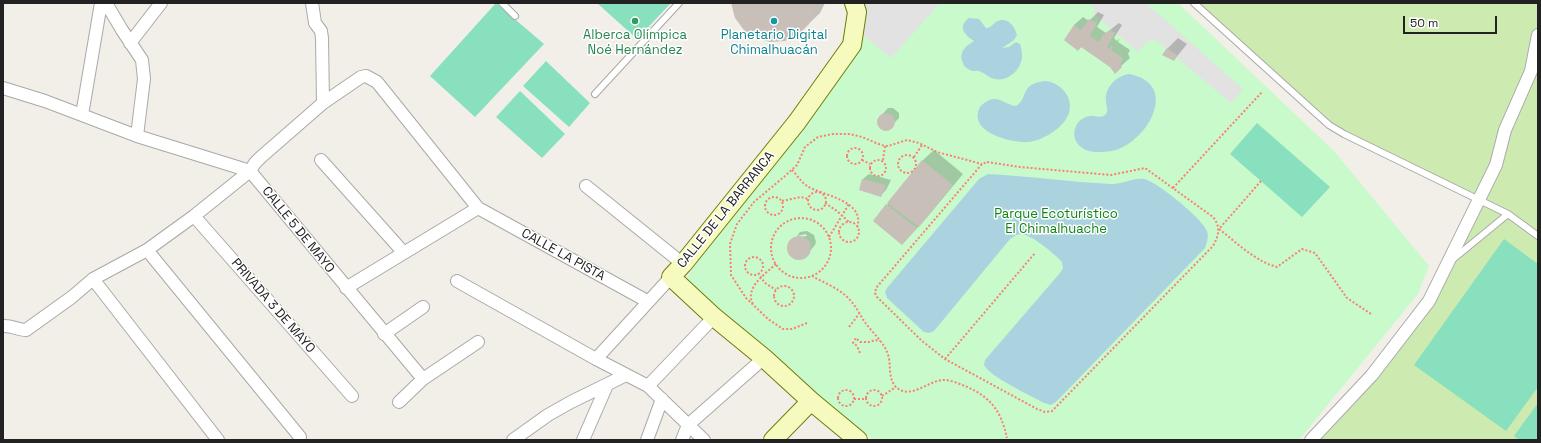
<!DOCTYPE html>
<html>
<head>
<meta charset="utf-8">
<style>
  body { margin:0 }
  #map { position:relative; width:1541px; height:443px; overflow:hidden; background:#f2efe9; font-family:"Space Grotesk",sans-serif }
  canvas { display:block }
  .frame { position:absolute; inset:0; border:4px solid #222; pointer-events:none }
  .scale { position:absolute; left:1403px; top:16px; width:94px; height:18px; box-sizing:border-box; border:2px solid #222; border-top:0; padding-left:5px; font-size:12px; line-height:14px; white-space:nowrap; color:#222; -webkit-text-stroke:3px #fff; paint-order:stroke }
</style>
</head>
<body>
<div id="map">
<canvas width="1541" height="443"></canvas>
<div class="frame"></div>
<div class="scale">50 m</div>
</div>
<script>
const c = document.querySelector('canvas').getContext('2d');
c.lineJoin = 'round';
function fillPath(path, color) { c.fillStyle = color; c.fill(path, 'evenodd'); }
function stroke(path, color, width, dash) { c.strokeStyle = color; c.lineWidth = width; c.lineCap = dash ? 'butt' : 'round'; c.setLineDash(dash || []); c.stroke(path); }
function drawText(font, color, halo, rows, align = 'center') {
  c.font = font + ' "Space Grotesk",sans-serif'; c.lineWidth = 3; c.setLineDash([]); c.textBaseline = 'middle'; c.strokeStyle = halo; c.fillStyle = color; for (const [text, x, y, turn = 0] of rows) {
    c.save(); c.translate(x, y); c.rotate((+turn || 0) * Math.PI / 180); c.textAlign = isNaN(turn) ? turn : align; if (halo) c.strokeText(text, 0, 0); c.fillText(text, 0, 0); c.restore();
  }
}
fillPath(new Path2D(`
  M1194 3H1538V440H1311L1429 301 1479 199 1329 125Z`), '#cdebb0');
fillPath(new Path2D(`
  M855 3H1178L1334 151 1429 266 1418 294 1299 440H873L683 283 856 29Z`), '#c8facc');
fillPath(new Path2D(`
  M496 3 544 44 475 117 430 76Z
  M597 3H671L637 39Z
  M546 61 590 103 569 127 523 86Z
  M520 91 565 134 542 158 496 117Z
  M1257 123 1330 187 1302 217 1230 154Z
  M1504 239 1538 264V387L1506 431 1414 365Z
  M1538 403V440H1519L1514 436Z`), '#88e0be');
fillPath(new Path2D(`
  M858 3H940L891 58 858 31Z
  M1090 3H1146L1243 89 1231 103 1156 40 1148 41 1138 52 1095 15 1092 4Z`), '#e2e2e2');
fillPath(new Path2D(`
  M969 18 979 19 986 28H988C991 27 993 24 996 22 1007 16 1014 25 1017 35L1014 40 1002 48 1009 47 1016 42 1020 44C1021 47 1022 52 1022 56 1022 69 1008 82 995 79 989 78 986 74 981 72 978 70 975 71 972 71 968 69 964 67 963 63 958 52 966 46 974 41 965 35 957 27 969 18Z
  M1129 74C1177 83 1152 134 1121 148 1113 152 1103 152 1094 152 1089 151 1084 150 1080 146 1070 138 1074 121 1086 117 1092 114 1101 120 1106 114 1109 110 1106 106 1106 102 1104 88 1116 76 1129 74Z
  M1045 81C1060 82 1074 97 1069 113 1064 128 1042 141 1028 142 1011 143 967 132 980 107 983 103 988 100 993 99 1001 98 1007 105 1016 106 1029 98 1019 84 1045 81Z
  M988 174C1029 176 1070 182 1111 184 1121 184 1137 177 1144 179 1156 181 1203 219 1207 231 1209 237 1207 242 1205 248L1056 402 1051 405 1044 403C1030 395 990 377 984 365L985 360 1060 273 1063 268 1062 262C1056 255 1031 234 1021 234 1017 234 1013 237 1010 239L934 331 929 333 924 332 887 298 885 292 887 288 979 179Z`), '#aad3df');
fillPath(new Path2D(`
  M732 3H825L820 13 798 34Z
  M1098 12 1104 15 1097 27 1106 33 1119 23 1122 25 1114 38 1117 41 1120 38 1118 42 1130 50 1128 54 1130 58 1121 66 1110 67 1082 46 1078 50 1074 25 1083 17 1089 21Z
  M1178 38 1187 44 1174 60 1167 49Z
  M888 108H893L899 113V118L888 129H883L878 123 879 118Z
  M934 150 963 174 929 215 910 236 887 205 923 160Z
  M869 174 891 180 886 190 880 196 863 179Z
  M807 231 814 235 816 242 815 245 805 257 795 258 790 253 789 243 794 238 807 236 806 234 797 236 800 232Z`), '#0003');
fillPath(new Path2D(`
  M731 3H817L815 12 809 24 798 35 785 41 770 42 756 38 744 30 735 18Z
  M1089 19 1097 23 1090 36 1099 42 1103 35 1110 30 1115 33 1107 47 1109 49 1111 46 1113 47 1111 50 1123 58 1121 63 1122 67 1115 74 1110 67 1081 47 1078 51 1064 40 1074 25 1081 30Z
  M1167 48 1177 55 1174 61 1162 55Z
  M877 122a9 9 0 1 1 18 0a9 9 0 1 1-18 0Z
  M922 160 953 185 919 227 887 203Z
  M862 179 886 185 881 197 859 190Z
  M886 204 917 228 902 245 873 221Z
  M787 248a12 12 0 1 1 24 0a12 12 0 1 1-24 0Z`), '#c7bfb8');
const service = new Path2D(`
  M502 3 515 16
  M1194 3 1329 125 1344 134 1508 214 1538 236
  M595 94 679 3
  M1452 260 1508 214`);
const minor = new Path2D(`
  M106 3 122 30 142 60 144 79 137 136
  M312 3 315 23 321 31 322 38 323 103
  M130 43 161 3
  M3 88 45 101 137 136 250 171
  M82 115 101 3
  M321 160 404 253
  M250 171 423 379
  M586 186 683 264
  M194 216 352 396
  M147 250 300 437
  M93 279 218 440
  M457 281 596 359 648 386 704 440
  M346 288 478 208
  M3 326C11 325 18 330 26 330L72 297 93 279 147 250 194 216 250 171 255 163 261 157 323 103 361 77 366 76 377 82 478 208 647 301
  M384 334 423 307
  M596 359 671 277
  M648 386 714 317
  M399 402 423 379 478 342
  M513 440 548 415 571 402 626 375
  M583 440 607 385
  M647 440 662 399
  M682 440 688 425 764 358
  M1311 440 1372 375 1429 301 1496 165 1505 130 1531 71 1538 35`);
const secondary = new Path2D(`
  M854 3 857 12 852 45 797 122 683 264 671 277 714 317 764 358 811 401 858 440
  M773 440 811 401`);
stroke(service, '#a9a9a9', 8);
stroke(minor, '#a9a9a9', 14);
stroke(secondary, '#707d05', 20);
stroke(new Path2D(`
  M847 156a8 8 0 1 1 16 0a8 8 0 1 1-16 0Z
  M898 164a9 9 0 1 1 18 0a9 9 0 1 1-18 0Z
  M914 157 922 145
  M870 168a8 8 0 1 1 16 0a8 8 0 1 1-16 0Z
  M862 160 870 164
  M883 160 885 146
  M987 162 1020 167 1111 175 1145 168 1213 217C1221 227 1219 235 1213 246L1052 411 1045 412 1037 409 945 359 922 341 877 297 875 293 876 288 982 164Z
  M792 170C797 175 801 182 807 186 823 196 866 200 857 228
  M1261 181 1219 229C1237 243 1255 261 1277 267L1302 249 1315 253 1347 298 1371 314
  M1173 188 1262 92
  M808 201a9 9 0 1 1 18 0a9 9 0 1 1-18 0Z
  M765 206a9 9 0 1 1 18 0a9 9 0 1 1-18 0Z
  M782 201 801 197 808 199
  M825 203 837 211 849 222
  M771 248a30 30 0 1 1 60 0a30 30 0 1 1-60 0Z
  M839 232a10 10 0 1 1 20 0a10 10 0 1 1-20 0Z
  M829 237 849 204
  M745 266a9 9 0 1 1 18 0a9 9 0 1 1-18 0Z
  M758 273 765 283 776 290
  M812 276C826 284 844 290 854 305 859 311 862 319 867 325 874 334 883 342 887 352 892 362 887 378 896 387 911 401 929 379 945 380 951 380 959 384 965 386 991 397 1001 411 1007 438
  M774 296a10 10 0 1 1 20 0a10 10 0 1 1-20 0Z
  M753 304C744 288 766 273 776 264
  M807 323 792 329H783L768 319 746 298 731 275 730 244 737 224 754 202 785 176 797 165 805 147 818 137 833 134H850L862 137 881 145 888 146 907 140 919 143 937 152 982 164
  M849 327 859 314
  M860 353 857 346 853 343 856 338 860 342H870L875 340 880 341
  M945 359 1035 253
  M838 398a8 8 0 1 1 16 0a8 8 0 1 1-16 0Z
  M866 398a8 8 0 1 1 16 0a8 8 0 1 1-16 0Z
  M882 396 896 387
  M854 399H867`), '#fa8072', 2, [2, 2]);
stroke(service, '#fff', 6);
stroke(minor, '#fff', 12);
stroke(secondary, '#f7fabf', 18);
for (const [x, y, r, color] of [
  [635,21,4,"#2e9e5b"],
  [774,21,4,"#0f9aa8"]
]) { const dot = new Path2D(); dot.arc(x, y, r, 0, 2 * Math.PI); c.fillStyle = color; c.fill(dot); stroke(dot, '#fff', 1.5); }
drawText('13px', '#27864d', '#fff', [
  ["Alberca Olímpica",635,35],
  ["Noé Hernández",635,50]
]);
drawText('13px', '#0d838f', '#fff', [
  ["Planetario Digital",774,35],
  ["Chimalhuacán",774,50]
]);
drawText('13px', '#222', '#fff', [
  ["CALLE DE LA BARRANCA",726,210,-51],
  ["CALLE 5 DE MAYO",298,230,51],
  ["CALLE LA PISTA",563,255,29],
  ["PRIVADA 3 DE MAYO",273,306,49]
]);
drawText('13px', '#0c8416', '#fff', [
  ["Parque Ecoturístico",1056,214],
  ["El Chimalhuache",1056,229]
]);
</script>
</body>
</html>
